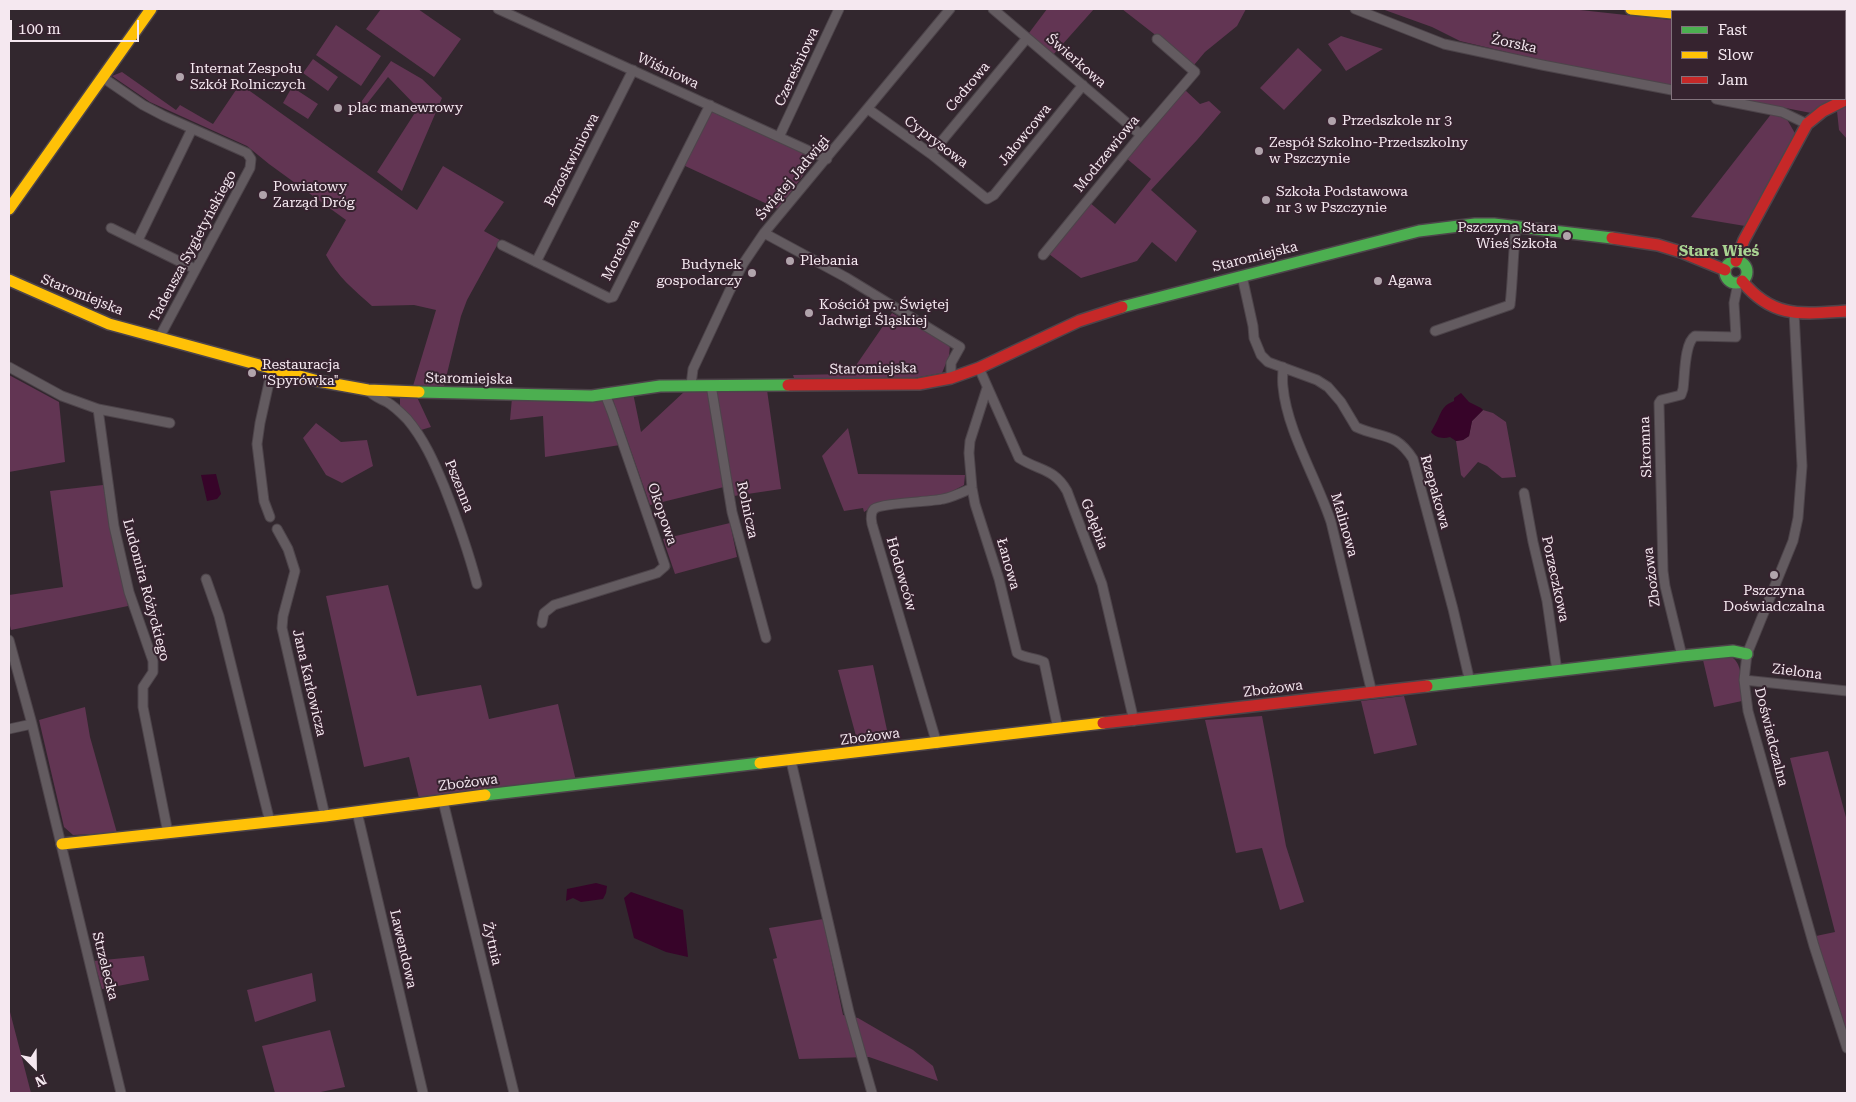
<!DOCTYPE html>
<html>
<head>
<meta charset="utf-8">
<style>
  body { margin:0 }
  #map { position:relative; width:1856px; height:1102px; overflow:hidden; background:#32272e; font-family:"Roboto Serif",serif }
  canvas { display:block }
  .frame { position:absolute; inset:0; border:10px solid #f5e8f0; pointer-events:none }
  .legend { position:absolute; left:1671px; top:10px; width:175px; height:90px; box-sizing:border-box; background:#36232f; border:1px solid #82727c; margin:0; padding:6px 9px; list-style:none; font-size:15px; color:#f5e8f0 }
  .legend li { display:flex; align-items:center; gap:10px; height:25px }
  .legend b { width:25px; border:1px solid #82727c }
  .north { position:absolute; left:10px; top:1042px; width:50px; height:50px; -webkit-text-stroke:4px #36232f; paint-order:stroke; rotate:157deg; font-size:14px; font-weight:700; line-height:20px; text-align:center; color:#f5e8f0 }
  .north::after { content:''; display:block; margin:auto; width:18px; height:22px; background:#f5e8f0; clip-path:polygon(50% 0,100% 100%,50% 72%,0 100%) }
  .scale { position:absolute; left:10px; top:20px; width:129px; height:22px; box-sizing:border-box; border:2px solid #f5e8f0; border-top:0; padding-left:6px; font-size:15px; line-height:18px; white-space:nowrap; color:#f5e8f0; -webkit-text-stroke:4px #36232f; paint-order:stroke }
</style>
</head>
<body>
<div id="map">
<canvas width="1856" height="1102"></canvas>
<div class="frame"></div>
<ul class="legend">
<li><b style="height:6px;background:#4caf50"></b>Fast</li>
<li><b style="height:6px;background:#ffc107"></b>Slow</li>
<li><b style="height:6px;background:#c62828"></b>Jam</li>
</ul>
<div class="north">N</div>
<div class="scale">100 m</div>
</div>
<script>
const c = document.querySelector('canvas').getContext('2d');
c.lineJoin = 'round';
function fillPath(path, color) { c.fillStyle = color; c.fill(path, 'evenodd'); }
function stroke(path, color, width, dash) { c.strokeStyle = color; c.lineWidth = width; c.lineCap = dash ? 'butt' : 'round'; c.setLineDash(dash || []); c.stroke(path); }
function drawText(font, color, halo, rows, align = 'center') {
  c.font = font + ' "Roboto Serif",serif'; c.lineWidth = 4; c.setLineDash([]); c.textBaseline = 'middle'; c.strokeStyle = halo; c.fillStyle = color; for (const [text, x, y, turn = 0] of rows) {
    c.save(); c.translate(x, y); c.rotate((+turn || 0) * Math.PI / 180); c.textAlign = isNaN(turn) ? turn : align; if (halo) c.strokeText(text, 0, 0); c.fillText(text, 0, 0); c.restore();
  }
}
fillPath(new Path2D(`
  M381 9H418L461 39 434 77 366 29Z
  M1047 9H1094L1053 55 1029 33Z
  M1122 9H1246L1237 26 1205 52 1194 65Z
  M1382 9H1571L1672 20V86L1536 59 1460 41 1432 27Z
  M1772 9H1847V23H1845V11H1769Z
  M336 25 381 56 361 86 316 55Z
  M1341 36 1383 49 1346 71 1328 44Z
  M1298 48 1322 70 1284 110 1260 88Z
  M313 59 338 77 328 91 303 73Z
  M391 61 422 79 442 98 402 191 377 172 418 108 388 77 362 110 356 109Z
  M122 72 176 110 180 105 213 124 240 84 417 210 443 166 504 202 484 231 500 240 467 300 461 316 444 386H413L436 310 414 305 372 306C354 290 337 276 326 255L346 220 269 164 247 146 150 102 112 76Z
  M292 87 318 104 308 119 283 103Z
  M1185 90 1200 104 1209 101 1221 112 1197 140 1151 190 1197 231 1176 262 1152 242 1137 261 1081 278 1049 254 1089 202 1115 224 1151 179 1126 158Z
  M1740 99H1840L1811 113Z
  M1847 106V139L1839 130 1837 111Z
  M712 111 814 157 811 165 778 209 683 165Z
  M1772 113 1785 116 1796 135 1745 226 1691 217Z
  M892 313 950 345 949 356 942 373 914 378 795 381 793 375 850 374Z
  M9 375 59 402 65 462 9 472Z
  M707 387 724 487 650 505 612 397 633 393 641 432 685 391Z
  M715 388 767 390 781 489 734 496Z
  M400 395H416L431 427 421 430 400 408Z
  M512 398 603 400 620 445 545 457 543 416 510 420Z
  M1483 410 1493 413 1506 422 1516 477 1502 478 1487 466 1478 462 1464 478 1461 475 1456 441 1463 440 1469 436 1472 421Z
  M316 423 341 442 367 440 373 466 342 483 326 475 303 438Z
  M848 428 858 474 965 475 964 485 945 495 879 503 864 512 863 508 844 511 822 456Z
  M103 485 128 606 11 630 9 622V595L63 587 50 491Z
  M730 523 737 557 675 574 663 539Z
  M388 585 417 696 481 685 489 719 558 704 576 781 419 798 409 757 364 767 326 596Z
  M1731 657C1744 663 1741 688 1742 701L1714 707 1703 660Z
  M873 665 890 744 859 747 838 670Z
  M1404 696 1417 745 1374 754 1361 701Z
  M85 707 90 737 117 833 73 835 64 827 39 720Z
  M1262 716 1286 846 1304 902 1280 910 1262 848 1236 853 1205 720Z
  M1828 751 1847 821V1032L1816 936 1835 932 1790 758Z
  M823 919 843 1015 858 1018 913 1050 933 1066 938 1081 869 1057 799 1059 773 959 777 958 769 928Z
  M144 956 149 980 102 989 94 961Z
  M312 973 316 1001 255 1022 247 990Z
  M9 1008 31 1093H9Z
  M330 1030 345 1087 316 1093H275L262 1046Z`), '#623553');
fillPath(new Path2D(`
  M1461 393 1469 402 1481 408 1483 410 1472 421 1469 436 1463 440 1456 441 1450 437C1443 439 1436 438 1431 432 1433 428 1435 425 1437 421 1442 411 1442 406 1454 401V398Z
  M216 474 221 494 217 499 207 501 201 475Z
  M596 883 607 886 606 893 603 899 581 902 573 898 566 901 567 889Z
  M631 892 683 910 688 957 666 952 634 938 624 898Z`), '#370429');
const street = new Path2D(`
  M498 9 827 159
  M993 9 1141 135
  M1355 9 1444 44 1542 65 1672 90
  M1706 11 1707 9
  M1760 11 1763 9
  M102 77 143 105 164 116 247 153 251 159 250 168 159 338
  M1716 99 1782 112 1807 124
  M868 109 931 154 987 199 994 195 1083 85
  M779 137 839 9
  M931 154 1027 38
  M111 228 195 269
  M764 233 847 278 960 347 951 363V378
  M138 240 192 129
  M502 245 609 298 613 297 710 105
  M1043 255 1141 135 1195 72 1157 39
  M536 262 633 70
  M1242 276 1253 326 1254 338 1261 355 1268 362 1317 380 1328 387 1341 402 1356 427C1382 439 1395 431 1413 459L1453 609 1470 682
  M1794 312 1802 466 1798 518 1793 541 1747 654 1744 680 1748 711 1797 886 1814 946 1847 1048
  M1435 331 1510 305C1513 279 1513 253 1516 226
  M9 367 62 396 98 409 170 423
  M1283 367C1283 374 1282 380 1283 387 1287 431 1317 479 1331 522L1372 693
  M979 368 1019 458C1039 471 1054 468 1067 491L1102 584 1134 721
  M691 385 693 369 729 292 743 264 764 233 950 9
  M711 385 732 512 766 638
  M987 388 970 441 969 453 972 488 975 504 999 579 1017 653C1026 659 1035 657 1044 662L1058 729
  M368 390C374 397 379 398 387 402 394 406 401 413 407 419 424 439 434 462 444 486 457 519 468 550 477 584
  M98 409 114 526 129 592 153 661V672L143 687V707L168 833
  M1524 493 1533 542 1547 601 1557 671
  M270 517 264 501 257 444 260 423 272 369
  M277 529 288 549 295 571 283 616 282 628 325 816
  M206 579 219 616 270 822
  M542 623 544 613 554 605 657 573 665 566 612 412 605 394
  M9 640 32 724 121 1093
  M1682 656 1665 586 1663 571 1659 403 1661 400 1681 395 1683 389C1685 376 1684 343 1695 336L1736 337 1734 303 1738 283
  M1744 680 1847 691
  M9 729 32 724
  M937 744 872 524C871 519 870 513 874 509 881 503 930 502 943 499 953 497 963 492 972 488
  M791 761 849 1012 872 1093
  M443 801 514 1093
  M357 812 423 1093`);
const fast = new Path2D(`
  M1725 272a11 11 0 1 1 22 0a11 11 0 1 1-22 0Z
  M1122 307 1419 231 1475 224H1494L1612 238
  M419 392 592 396 660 386 788 385
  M1427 686 1682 656 1733 651 1747 654
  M485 795 760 763`);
const slow = new Path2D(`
  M1631 9 1672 13
  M1845 31 1847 32
  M9 209 151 9
  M9 280 109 324 318 381 368 390 419 392
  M760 763 1103 723
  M62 844 325 816 485 795`);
const jam = new Path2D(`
  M1612 238 1658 245 1681 252 1725 270
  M1736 261 1744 240 1807 124 1823 111 1847 99
  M1742 281C1773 319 1802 314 1847 311
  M788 385 919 384 951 378 979 368 1079 321 1122 307
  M1103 723 1427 686`);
stroke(street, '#4d444a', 11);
stroke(fast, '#4d444a', 14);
stroke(slow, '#4d444a', 14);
stroke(jam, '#4d444a', 14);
stroke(street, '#635b60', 9);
stroke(fast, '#4caf50', 11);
stroke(slow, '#ffc107', 11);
stroke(jam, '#c62828', 11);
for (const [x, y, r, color] of [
  [180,77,5,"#b1a4ac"],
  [338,108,5,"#b1a4ac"],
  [1332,121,5,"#b1a4ac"],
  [1259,151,5,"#b1a4ac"],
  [263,195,5,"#b1a4ac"],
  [1266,200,5,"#b1a4ac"],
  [1567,236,5,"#b1a4ac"],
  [790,261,5,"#b1a4ac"],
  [752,273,5,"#b1a4ac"],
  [1378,281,5,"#b1a4ac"],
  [809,313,5,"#b1a4ac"],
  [252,373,5,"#b1a4ac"],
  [1774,575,5,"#b1a4ac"]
]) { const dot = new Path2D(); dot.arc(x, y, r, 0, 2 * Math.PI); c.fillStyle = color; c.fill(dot); stroke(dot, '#36232f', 2); }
drawText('14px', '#f5e8f0', '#36232f', [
  ["Żorska",1514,44,12],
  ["Świerkowa",1076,61,41],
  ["Czereśniowa",797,67,-65],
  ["Wiśniowa",668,71,25],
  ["Cedrowa",968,87,-50],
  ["Jałowcowa",1025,135,-51],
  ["Cyprysowa",936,142,37],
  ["Modrzewiowa",1107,154,-51],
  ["Brzoskwiniowa",572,160,-63],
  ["Świętej Jadwigi",793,178,-50],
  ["Tadeusza Sygietyńskiego",193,246,-62],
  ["Morelowa",621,250,-63],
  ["Staromiejska",1255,257,-14],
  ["Staromiejska",82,295,22],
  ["Staromiejska",873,369,-1],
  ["Staromiejska",469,379,1],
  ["Skromna",1646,447,-92],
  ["Pszenna",459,486,68],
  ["Rzepakowa",1435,492,74],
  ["Rolnicza",747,510,78],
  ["Okopowa",662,514,71],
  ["Gołębia",1094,524,69],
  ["Malinowa",1344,525,74],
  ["Łanowa",1008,564,74],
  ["Hodowców",901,574,74],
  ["Zbożowa",1652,577,-97],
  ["Porzeczkowa",1555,579,78],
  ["Ludomira Różyckiego",146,590,75],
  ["Zielona",1797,672,7],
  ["Jana Karłowicza",309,683,77],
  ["Zbożowa",1273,689,-7],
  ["Zbożowa",870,737,-7],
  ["Doświadczalna",1771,737,76],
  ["Zbożowa",468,783,-7],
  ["Żytnia",492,944,77],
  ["Lawendowa",403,949,77],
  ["Strzelecka",105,966,76]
]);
drawText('14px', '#f5e8f0', '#36232f', [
  ["Internat Zespołu",190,69],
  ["Szkół Rolniczych",190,85],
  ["plac manewrowy",348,108],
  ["Przedszkole nr 3",1342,121],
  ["Zespół Szkolno-Przedszkolny",1269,143],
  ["w Pszczynie",1269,159],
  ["Powiatowy",273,187],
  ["Zarząd Dróg",273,203],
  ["Szkoła Podstawowa",1276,192],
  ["nr 3 w Pszczynie",1276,208],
  ["Pszczyna Stara",1557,228,"right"],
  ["Wieś Szkoła",1557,244,"right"],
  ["Plebania",800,261],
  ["Budynek",742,265,"right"],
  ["gospodarczy",742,281,"right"],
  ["Agawa",1388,281],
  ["Kościół pw. Świętej",819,305],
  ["Jadwigi Śląskiej",819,321],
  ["Restauracja",262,365],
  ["\"Spyrówka\"",262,381],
  ["Pszczyna",1774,591,"center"],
  ["Doświadczalna",1774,607,"center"]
], 'left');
drawText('bold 15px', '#a9d492', '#36232f', [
  ["Stara Wieś",1719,252]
]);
</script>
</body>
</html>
